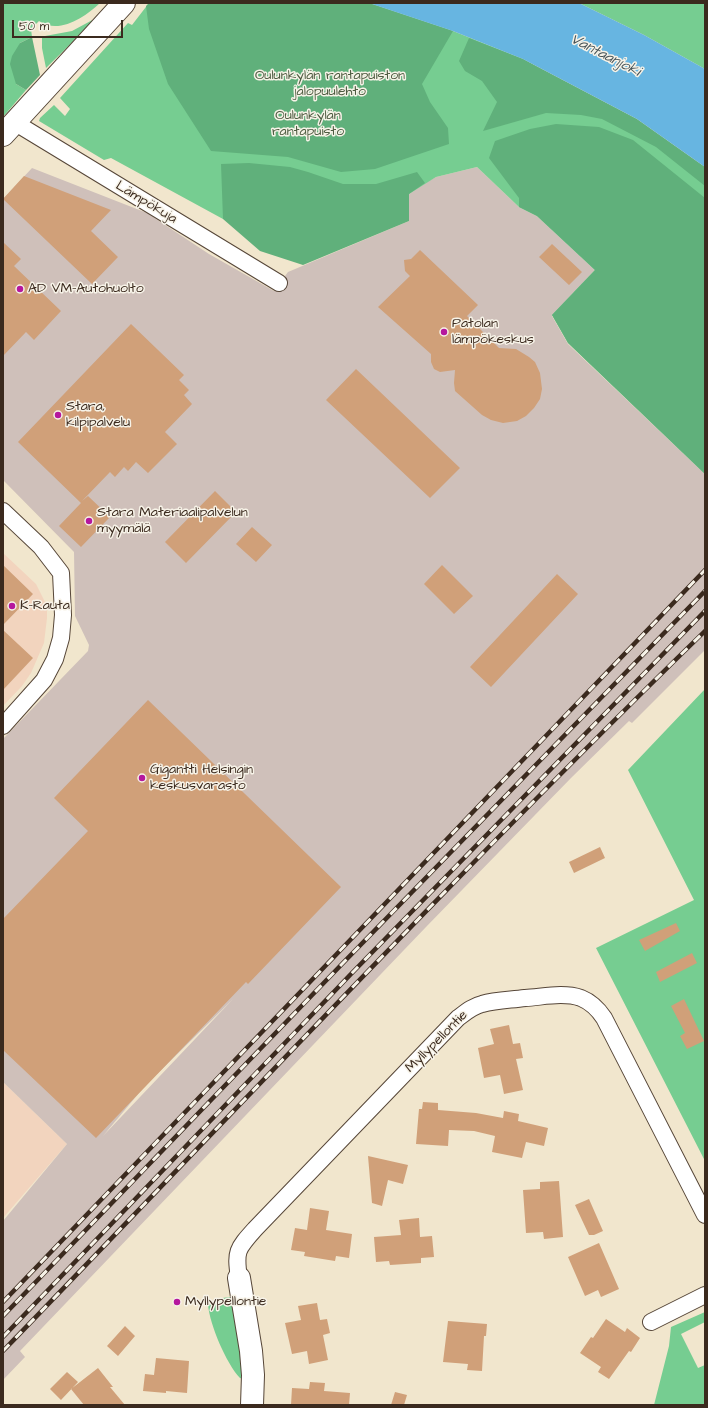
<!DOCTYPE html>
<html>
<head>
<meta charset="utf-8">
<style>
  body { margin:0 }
  #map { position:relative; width:708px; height:1408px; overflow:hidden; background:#f1e6cd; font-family:"Architects Daughter",sans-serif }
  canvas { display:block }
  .frame { position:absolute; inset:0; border:4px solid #3b2a1e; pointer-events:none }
  .scale { position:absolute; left:12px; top:20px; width:111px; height:18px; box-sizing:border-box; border:2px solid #3b2a1e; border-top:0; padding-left:5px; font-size:12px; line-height:14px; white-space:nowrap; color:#3b2a1e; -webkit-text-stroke:3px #f7f3e8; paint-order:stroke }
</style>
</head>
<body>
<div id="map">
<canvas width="708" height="1408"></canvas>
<div class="frame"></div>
<div class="scale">50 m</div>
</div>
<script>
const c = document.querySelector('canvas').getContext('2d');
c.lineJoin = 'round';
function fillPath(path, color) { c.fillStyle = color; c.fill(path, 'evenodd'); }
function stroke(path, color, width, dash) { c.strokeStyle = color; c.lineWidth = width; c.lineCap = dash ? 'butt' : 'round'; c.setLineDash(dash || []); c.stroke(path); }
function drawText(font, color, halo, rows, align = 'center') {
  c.font = font + ' "Architects Daughter",sans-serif'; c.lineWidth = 3; c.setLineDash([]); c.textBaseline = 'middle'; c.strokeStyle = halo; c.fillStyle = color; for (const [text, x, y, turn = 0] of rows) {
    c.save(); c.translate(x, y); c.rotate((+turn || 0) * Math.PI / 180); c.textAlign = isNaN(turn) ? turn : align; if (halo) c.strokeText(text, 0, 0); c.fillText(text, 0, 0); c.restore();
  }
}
fillPath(new Path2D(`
  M3 553 36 584 47 606V618L44 643 31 673 22 686 3 706Z
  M3 1082 67 1144 3 1218Z`), '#f2d4be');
fillPath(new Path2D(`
  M477 167 519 207 537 216 595 270 552 316 568 344 705 474V650L632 723 629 721 571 778 426 927 20 1351 25 1357 3 1380V1221L67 1144 3 1082V739L88 651 89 645 75 616 74 552 3 480V199L32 168 147 213 209 254 274 291 288 272 409 221V194L425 183 436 177ZM233 999 103 1136 144 1087Z`), '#cfc0ba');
fillPath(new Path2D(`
  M3 3H100C85 17 59 35 39 21L31 29 32 37 20 43 16 84 26 90 3 117Z
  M149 3H369L453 31 523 59 705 167V474L568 343 552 315 595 270 537 216 519 207 477 167 436 177 409 194V221L223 219 111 158 104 160 39 121 40 118 54 105 65 116 70 109 60 98 128 23 132 25Z
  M579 3H705V69L644 35Z
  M98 17 46 68 42 48V38L45 36 72 31Z
  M705 689V1161L596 948 694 900 628 770Z
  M230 1297 234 1298 243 1379 240 1378C226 1363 210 1325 208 1305 214 1299 222 1298 230 1297Z
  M705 1312V1322L681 1334 698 1368 705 1365V1405H654L669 1346 671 1327Z`), '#76cd91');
fillPath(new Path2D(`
  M149 3H369L453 31 422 84 430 102 448 128 449 144 375 169 341 172 288 157 211 151 168 84 149 29 146 6Z
  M32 37 40 75 26 90 16 84 10 64 12 56 20 43Z
  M469 38 523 59 637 119 705 167V186L656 147 602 119 581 115 546 113 483 131 497 102 482 81 465 71 459 61Z
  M556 124 599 127 633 140 705 198V474L568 343 552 315 595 270 537 216 519 207V198L489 158 495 141 530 129Z
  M249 163 290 167 308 172 343 184H376L417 172 425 183 409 194V221L303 265 260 251 223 219 221 164Z`), '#60b07b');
fillPath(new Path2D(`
  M369 3H579L644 35 705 69V167L637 119 523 59 453 31Z`), '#67b5e1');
fillPath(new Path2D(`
  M24 176 111 210 91 231 118 257 92 284 3 199Z
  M3 242 21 259 14 266 61 311 34 340 26 332 3 356Z
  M552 244 582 272 569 285 539 257Z
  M420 250 478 305 467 316 499 348 516 349 529 357 535 362 540 373 542 389 540 399 534 408 526 416 517 421 503 423 491 420 482 415 455 391 454 383 455 370 440 372 434 369 431 362V354L378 307 410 276 405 271 404 260 411 259Z
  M131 324 184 375 179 380 189 390 184 395 192 404 165 432 177 444 148 473 136 462 128 471 124 467 115 477 110 472 82 501 88 496 110 517 81 547 59 526 81 503 18 442Z
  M356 369 460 468 430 498 326 400Z
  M215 491 236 512 186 563 165 542Z
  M252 527 272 545 256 562 236 544Z
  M3 565 33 594 3 625Z
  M442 565 473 596 454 614 424 584Z
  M557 574 578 594 491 687 470 667Z
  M3 630 33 658 3 690Z
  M148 700 341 887 248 984 246 982 96 1138 3 1050V919L88 831 54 798Z
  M600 847 605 858 574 873 569 862Z
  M676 923 680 931 645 951 639 940Z
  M692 953 697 963 660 982 656 972Z
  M684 999 704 1041 687 1049 680 1036 685 1033 671 1006Z
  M509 1025 513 1044 520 1043 523 1058 516 1059 523 1090 504 1094 500 1075 484 1078 478 1048 494 1044 490 1029Z
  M423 1102 438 1103V1110L476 1113 503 1118 504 1111 519 1114 518 1121 548 1128 544 1146 526 1142 522 1158 492 1152 495 1136 474 1131 449 1130 448 1146 416 1144 419 1109H422Z
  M368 1156 408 1165 403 1184 388 1180 382 1206 372 1203Z
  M559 1181 563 1237 544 1239 543 1232 526 1233 523 1190 540 1189V1182Z
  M589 1199 603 1231 594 1235H589L575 1205Z
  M310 1208 329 1211 326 1230 352 1234 349 1258 336 1256 335 1261 304 1256 305 1252 291 1250 295 1228 307 1230Z
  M419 1218 420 1237 432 1236 434 1257 421 1258V1263L390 1265 389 1261 376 1262 374 1237 401 1235 399 1220Z
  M599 1243 619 1289 601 1297 598 1290 585 1296 568 1257Z
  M317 1303 320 1320 327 1319 330 1333 323 1335 328 1360 309 1364 307 1351 292 1354 285 1323 301 1320 298 1306Z
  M606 1319 625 1332 627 1328 640 1338 631 1352 629 1351 609 1379 598 1372 601 1367 580 1353 591 1337 593 1338Z
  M448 1321 487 1324 486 1336H484L482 1371 467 1370 468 1364 443 1362Z
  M125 1326 135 1336 118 1356 107 1346Z
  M156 1358 189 1361 187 1393 166 1391V1393L143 1391 145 1374 154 1375Z
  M98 1368 113 1387H110L125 1405H84L71 1389Z
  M67 1372 78 1382 61 1400 50 1389Z
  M310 1382 325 1383 324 1391 350 1393 349 1405H291L292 1388 309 1389Z
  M395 1392 407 1395 404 1405H391Z`), '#d0a079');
const street = new Path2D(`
  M14 122 279 283
  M3 511 41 547 61 573 63 615 61 638 55 659 44 680 3 726
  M239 1278C235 1251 237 1249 255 1229L458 1018C466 1012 473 1006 482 1004 496 1000 511 1000 525 998 543 997 563 992 581 998 591 1002 598 1009 604 1018L705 1215
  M651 1322 705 1295`);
const secondary = new Path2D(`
  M3 135 124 3
  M239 1278 251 1351 253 1375 252 1405`);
stroke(street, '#564638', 18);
stroke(secondary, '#564638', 24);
stroke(street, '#fff', 16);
stroke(secondary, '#fff', 22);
const rail = new Path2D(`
  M3 1302 705 570
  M3 1316 342 964 705 591
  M3 1337 351 974 705 611
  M3 1351C236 1110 465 865 705 631`);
stroke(rail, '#3b2a1e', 4.5);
stroke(rail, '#f7f3e8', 3, [9]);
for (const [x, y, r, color] of [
  [20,289,4,"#b5179e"],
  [444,332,4,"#b5179e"],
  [58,415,4,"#b5179e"],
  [89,521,4,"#b5179e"],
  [12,606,4,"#b5179e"],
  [142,778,4,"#b5179e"],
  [177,1302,4,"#b5179e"]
]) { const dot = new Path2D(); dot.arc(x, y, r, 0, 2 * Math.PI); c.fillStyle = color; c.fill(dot); stroke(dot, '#f7f3e8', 1.5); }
drawText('14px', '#4d5b40', '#f7f3e8', [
  ["Oulunkylän rantapuiston",330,76],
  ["jalopuulehto",330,92],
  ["Oulunkylän",308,116],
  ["rantapuisto",308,132]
]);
drawText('14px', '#3b2a1e', '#f7f3e8', [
  ["Lämpökuja",146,203,31],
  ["Myllypellontie",437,1042,-45]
]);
drawText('14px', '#3b2a1e', '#f7f3e8', [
  ["AD VM-Autohuolto",28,289],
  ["Patolan",452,324],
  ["lämpökeskus",452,340],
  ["Stara,",66,407],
  ["kilpipalvelu",66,423],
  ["Stara Materiaalipalvelun",97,513],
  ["myymälä",97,529],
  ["K-Rauta",20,606],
  ["Gigantti Helsingin",150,770],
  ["keskusvarasto",150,786],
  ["Myllypellontie",185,1302]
], 'left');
drawText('italic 15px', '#485458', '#f7f3e8', [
  ["Vantaanjoki",605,56,27]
]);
</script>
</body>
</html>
